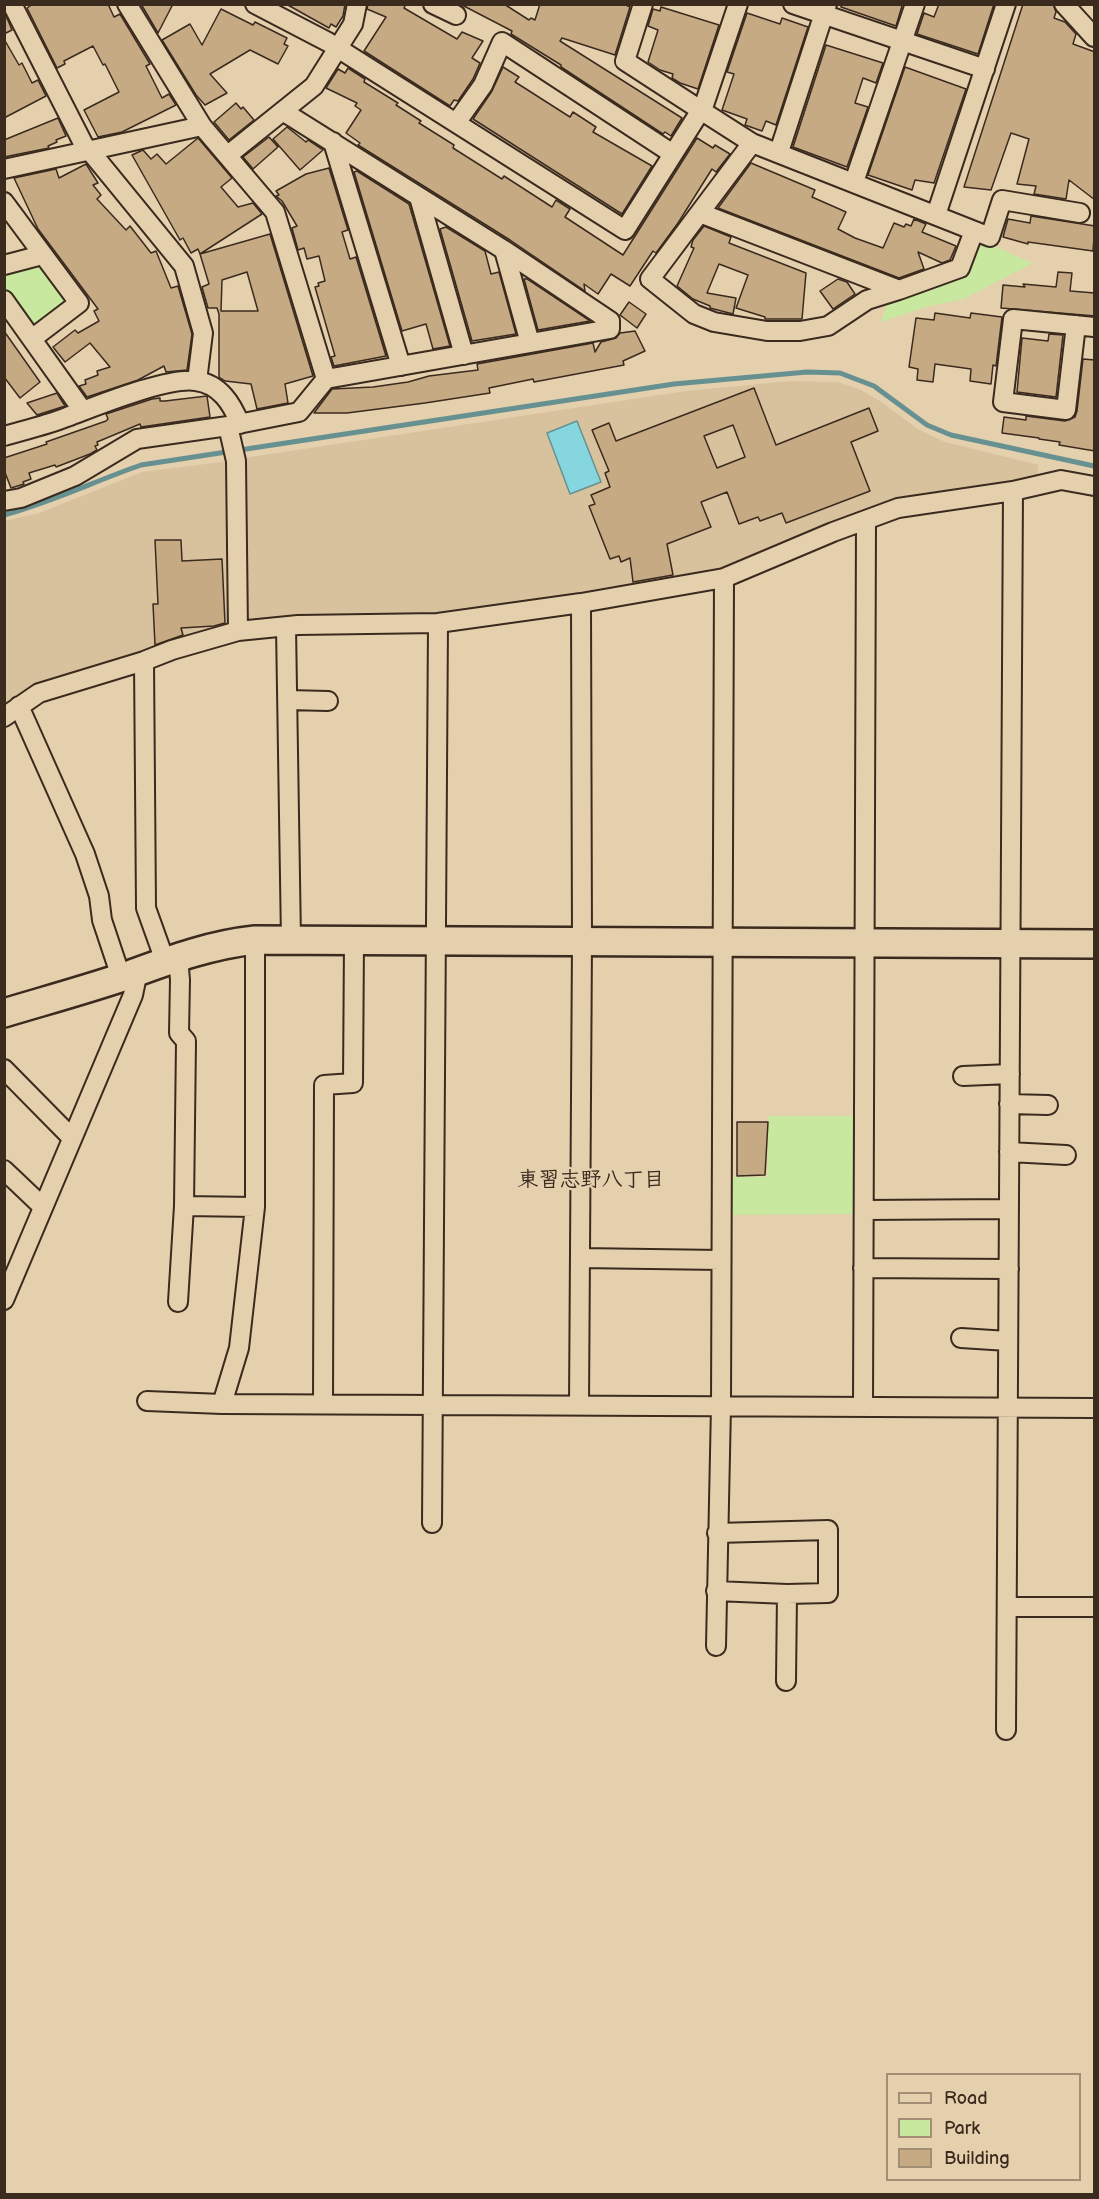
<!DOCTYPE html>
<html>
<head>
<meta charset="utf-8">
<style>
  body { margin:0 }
  #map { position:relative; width:1099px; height:2199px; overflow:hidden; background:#e5d0ae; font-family:"Balsamiq Sans",sans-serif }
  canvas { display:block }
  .frame { position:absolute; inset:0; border:6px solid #3b2a1e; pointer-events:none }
  .legend { position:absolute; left:886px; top:2073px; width:195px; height:108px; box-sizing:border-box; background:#e5d0ae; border:2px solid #a18e74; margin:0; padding:8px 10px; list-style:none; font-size:18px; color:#3b2a1e }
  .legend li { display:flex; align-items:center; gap:12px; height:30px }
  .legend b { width:30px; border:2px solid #a18e74 }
</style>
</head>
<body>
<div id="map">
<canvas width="1099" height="2199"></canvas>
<div class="frame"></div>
<ul class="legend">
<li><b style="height:8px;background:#e5d0ae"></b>Road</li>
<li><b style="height:16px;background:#c8e79f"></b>Park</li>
<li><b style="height:16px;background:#c5aa83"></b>Building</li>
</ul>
</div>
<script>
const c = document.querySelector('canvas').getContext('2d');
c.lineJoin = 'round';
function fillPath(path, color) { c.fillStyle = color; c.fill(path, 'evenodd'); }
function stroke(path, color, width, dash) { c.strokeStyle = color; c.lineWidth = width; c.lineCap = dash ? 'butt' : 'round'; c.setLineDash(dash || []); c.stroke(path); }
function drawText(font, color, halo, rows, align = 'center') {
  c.font = font + ' "Balsamiq Sans","Klee One",sans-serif'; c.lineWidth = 4.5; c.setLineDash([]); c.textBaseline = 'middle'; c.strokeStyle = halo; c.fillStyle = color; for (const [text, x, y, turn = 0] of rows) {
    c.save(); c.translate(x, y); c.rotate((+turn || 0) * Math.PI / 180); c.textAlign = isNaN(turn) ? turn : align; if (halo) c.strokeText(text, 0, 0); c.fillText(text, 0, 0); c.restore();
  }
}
fillPath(new Path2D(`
  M791 381 838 382 859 389 880 401 918 429 945 442 1039 465 1036 481 895 502 715 573 581 596 437 616 245 621 244 458 686 391Z
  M229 461 230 622 226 627 5 708 4 521 39 513 142 472Z`), '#d8c29e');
fillPath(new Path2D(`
  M983 241 1033 263 964 299 929 306 881 322 888 299 964 272 973 249Z
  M38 261 68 298V307L41 327 29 325 5 292V270Z
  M768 1116H858L857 1214 727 1215 726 1177H767Z`), '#c8e79f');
const water = new Path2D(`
  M577 421 601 482 570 494 547 433Z`);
fillPath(water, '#85d6de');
stroke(water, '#679191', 1.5);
stroke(new Path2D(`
  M4 515C52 502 95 481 141 465L674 384 807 372 840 373 874 386 927 425 951 435 1094 466`), '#679191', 5);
const building = new Path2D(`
  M33 4H108L114 17 120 14 150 64 146 66 162 98 169 94 176 105 122 132 98 137 84 110 119 92 105 64 103 65 93 46 64 61 65 64 57 68 27 8Z
  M141 4H173L158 33Z
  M286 4H345L343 16 336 27 331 24 329 28Z
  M368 4H406L404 8 457 39 462 32 483 41 472 58 480 63 473 79 458 101 454 100 450 106 364 51 386 17 367 9Z
  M460 4H504L529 20 531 18 535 20 540 4H624L630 7 615 55 562 38 560 41 682 118 671 136 665 132 663 134 561 67V65L511 34 512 31Z
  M841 4H899L902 6 896 26 841 7Z
  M939 4H994L978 54 917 34 924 13 934 17Z
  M1023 4H1053L1056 12 1054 18 1065 22 1076 34 1073 44 1095 52V200L1069 180 1066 199 1034 194 1036 186 1017 184 1029 139 1011 133 991 190 964 187Z
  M661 7 719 25 698 89 680 83 672 78 673 74 660 70 648 62 658 30 648 26 653 9 660 11Z
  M221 9 253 25 255 22 287 38 284 44 288 46 278 64 250 50 210 74 227 93 205 105 196 95 162 40 190 24 202 45Z
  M747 13 780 24 782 18 808 27 776 125 766 121 762 131 745 125 747 119 722 110 734 74 727 72Z
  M7 18 12 30 4 34V19Z
  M4 39 19 65 22 63 32 83 38 80 46 96 4 118Z
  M826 45 883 63 876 83 863 78 855 103 868 107 847 167 793 147Z
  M503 67 519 77 515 82 523 87 570 117 573 112 596 127 593 132 652 166 622 214 473 119 492 91Z
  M905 67 966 89 934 183 915 180 912 190 868 175Z
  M348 68 365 79 364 82 398 103 396 105 421 121 419 123 454 145 453 148 502 179 504 176 552 207 556 200 570 209 565 217 623 255 697 138 713 148 715 145 730 154 716 172 712 169 678 223 656 253 653 251 630 286 611 274 598 294 584 284 585 291 510 240 358 145 360 143 346 133 361 110 355 106 357 103 326 88 338 69 345 73Z
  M236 103 241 109 243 107 254 120 229 140 214 122Z
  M58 118 66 136 56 140 57 142 48 146 49 148 4 157V140Z
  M287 127 306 142 308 140 323 150 300 170 273 139Z
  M269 137 278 147 253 169 243 157Z
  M198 138 232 178 221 187 238 207 253 203 262 214 200 254 198 249 191 253 183 238 180 240 132 155 143 150 151 159 157 154 166 164Z
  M751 163 815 190 812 197 846 212 838 229 855 238 883 248 894 223 904 227 906 224 911 226 914 219 926 224 922 232 956 246 950 260 942 263 918 252 924 269 899 278 718 208Z
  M86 164 98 183 93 185 101 195 97 199 126 230 130 226 151 253 156 251 171 288 178 286 192 334 187 370 166 372 164 366 138 380 87 397 79 386 86 384 85 380 98 375 97 371 110 367 90 343 65 362 53 347 75 330 78 333 99 321 94 311 98 309 38 229 14 178 56 169 59 178Z
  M329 168 348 230 342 232 350 259 356 257 386 356 334 366 331 357 335 356 315 287 319 286 318 283 325 281 319 256 307 259 304 248 298 250 292 228 297 226 282 201 276 196 279 195 276 191 306 174Z
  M357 171 409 204 450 346 433 349 426 324 402 331 354 172Z
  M1031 216 1095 226 1093 251 1028 242V244L1003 237 1008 219 1030 223Z
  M704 226 731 237 729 243 806 273 802 319H765V317L736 308 748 275 719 264 707 293 736 298 733 314 710 308V306L693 299 677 286 694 248 691 247 693 240Z
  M446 227 485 251 491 274 499 272 516 334 472 341 440 229Z
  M270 234 313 376 285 384 288 403 257 409 251 384 225 381 219 377V314L217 308H208L202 287 209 284 200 254ZM247 272 258 311H221L222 280Z
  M1058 272 1072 273 1070 291 1095 293V316L1001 308 1003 285 1025 287 1023 284 1056 287Z
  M524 279H527L590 321 538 330Z
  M838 279 847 282 855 294 833 309 820 291Z
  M629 302 646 314 637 328 620 315Z
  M935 313 970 318 971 313 1002 317 996 366 993 365 991 384 970 381 971 369 935 364 933 382 917 380 918 369 909 367 916 318 934 320Z
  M4 331 40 382 20 398 4 377Z
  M635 331 645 351 623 361 624 365 534 382 533 379 489 388 490 393 425 403 347 413H314L332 389 373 387 408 382 429 376 478 370 477 364 593 343 595 352 601 342 616 338 620 333Z
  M1049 334 1063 335 1056 397 1017 392 1022 338 1048 341Z
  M1083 359 1095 360V451L1059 445 1060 442 1039 439V438L1002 433 1004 417 1026 420V416L1065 421 1075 417 1077 411Z
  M754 388 776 445 869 408 878 431 851 442 870 491 786 523 782 513 760 521 758 517 739 524 727 492 701 502 711 527 667 544 673 575 633 582 630 558 621 562 619 556 610 559 589 506 595 504 591 495 610 487 605 473 609 471 592 430 609 423 616 441ZM733 425 745 457 717 468 704 436Z
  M57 393 65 406 37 415 27 403Z
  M207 396 210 417 141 427 140 424 97 442 98 445 95 446 97 450 90 454 56 467 55 465 29 473 31 479 23 482 24 484 11 488 4 470V458L47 444 46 442 106 421 108 419 106 414 152 399 160 398V401H165Z
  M155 540H181L182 561 222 559 225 623 214 626 181 628 183 635 155 645 153 604H158Z
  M737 1122H768L765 1175 737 1176Z`);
fillPath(building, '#c5aa83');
stroke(building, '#3b2a1e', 1.5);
const street = new Path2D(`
  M12 4 87 151
  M127 4 202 126 275 212 326 379
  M255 4 328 42 625 230 701 110
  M433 4 456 15
  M643 4 625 61 702 111
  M738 4 702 111 752 143 990 237 1002 200 1080 213
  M793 4 985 69
  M1064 4 1094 37
  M456 123 483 85 502 42 673 154
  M333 142 401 366
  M752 143 650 279 694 314 714 322 767 331H800L828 326 867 300 899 290 960 268 974 231
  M90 151 184 266 203 333 197 381
  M779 152 827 4
  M228 155 314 86 353 24 357 4
  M4 169 202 126
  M854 182 915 4
  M419 197 464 355
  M4 202 79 303 33 338
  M700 213 899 290
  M936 215 1006 4
  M504 250 530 343
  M4 265 42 255
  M4 300 83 411
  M1076 325 1066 410 1003 402 1013 319 1094 327
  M228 426 236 461 238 631
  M4 436C25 430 47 425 67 417 97 406 166 377 196 381 220 384 232 404 240 424
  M4 501 21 498 75 476 137 439 228 426 299 412 326 379 610 329V321L504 250 284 112
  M286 627 291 940
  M144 661 146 908 165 961
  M288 700 328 701
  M19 706 85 854 99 896 102 920 121 977
  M4 717 39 693 144 661 172 650 238 631 298 625 438 623 581 603 724 578 833 532 898 508 1013 491 1061 480 1094 486
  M178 957 180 980 179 1033 186 1041 184 1206 178 1302
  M4 1069 72 1138
  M963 1076 1010 1074
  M1009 1104 1048 1105
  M1009 1152 1066 1155
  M4 1170 43 1207
  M184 1206 255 1207
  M864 1210 1009 1209
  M580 1258 721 1260
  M863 1268 1009 1269
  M4 1300 133 995 138 971
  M961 1338 1008 1341
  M147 1401 222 1404 1094 1408
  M222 1404 239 1348 255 1207V940
  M323 1404 324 1085 353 1083 354 940
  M579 1405 582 942 581 603
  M863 1407 866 520
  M432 1523 438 623
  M716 1591 787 1594 828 1593V1530L717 1533
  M1007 1607H1094
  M716 1646 721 1406 724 578
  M786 1681 787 1594
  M1006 1730 1013 491`);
const secondary = new Path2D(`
  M4 1013C44 1001 84 990 123 977 167 961 208 945 255 940L1094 944`);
stroke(street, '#3b2a1e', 22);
stroke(secondary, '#3b2a1e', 32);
stroke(street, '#e5d0ae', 18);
stroke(secondary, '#e5d0ae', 27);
drawText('bold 21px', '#3b2a1e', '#e5d0ae', [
  ["東習志野八丁目",591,1181]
]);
</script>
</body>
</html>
